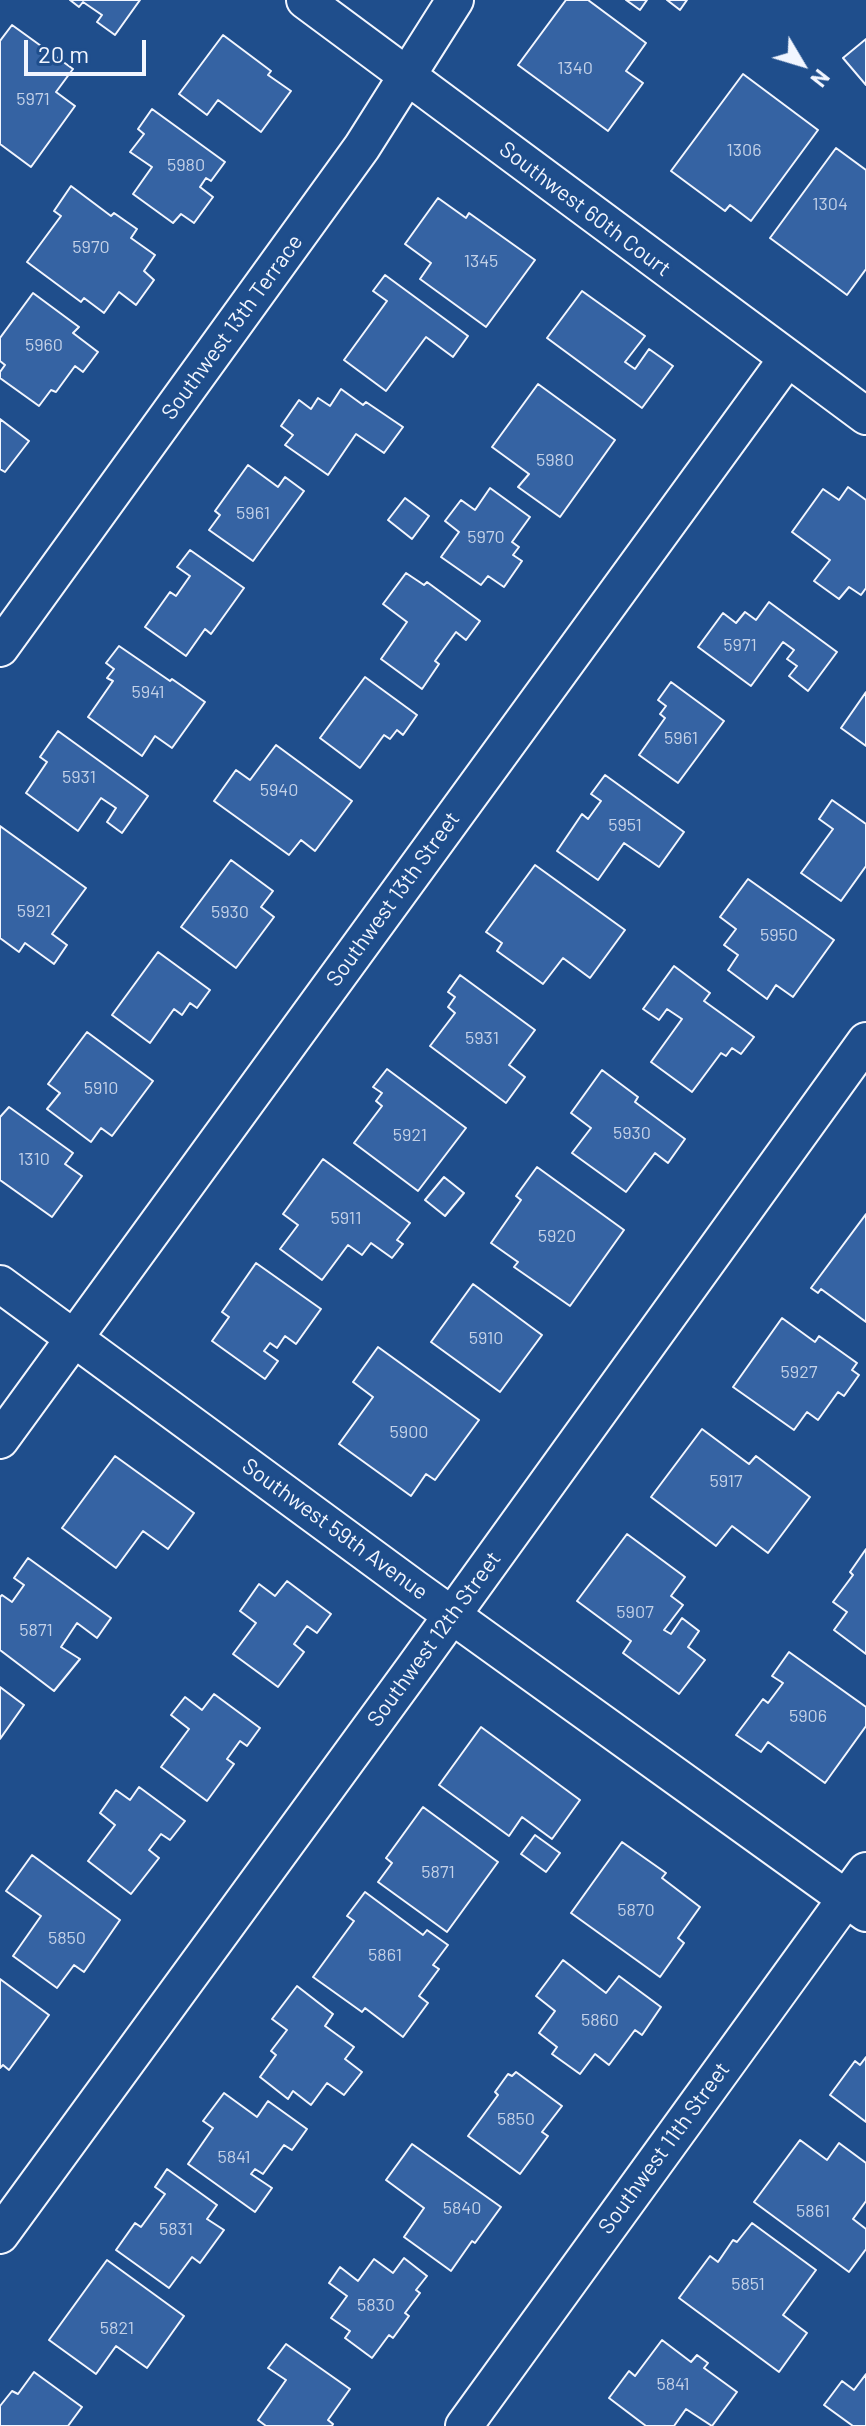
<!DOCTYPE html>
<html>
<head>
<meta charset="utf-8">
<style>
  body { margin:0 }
  #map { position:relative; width:866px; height:2426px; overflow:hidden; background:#1f4e8c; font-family:Barlow,sans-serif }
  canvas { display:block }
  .north { position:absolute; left:762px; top:24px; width:80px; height:80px; -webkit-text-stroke:6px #1f4e8c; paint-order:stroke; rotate:128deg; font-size:22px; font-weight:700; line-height:32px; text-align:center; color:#f2f6ff }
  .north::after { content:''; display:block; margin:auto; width:28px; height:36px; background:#f2f6ff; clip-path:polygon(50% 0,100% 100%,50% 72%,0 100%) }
  .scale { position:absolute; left:24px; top:40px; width:122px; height:36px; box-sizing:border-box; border:4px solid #f2f6ff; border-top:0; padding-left:10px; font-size:24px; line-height:28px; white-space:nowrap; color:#f2f6ff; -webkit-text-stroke:6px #1f4e8c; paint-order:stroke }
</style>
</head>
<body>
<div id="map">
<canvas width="866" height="2426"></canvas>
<div class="north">N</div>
<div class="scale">20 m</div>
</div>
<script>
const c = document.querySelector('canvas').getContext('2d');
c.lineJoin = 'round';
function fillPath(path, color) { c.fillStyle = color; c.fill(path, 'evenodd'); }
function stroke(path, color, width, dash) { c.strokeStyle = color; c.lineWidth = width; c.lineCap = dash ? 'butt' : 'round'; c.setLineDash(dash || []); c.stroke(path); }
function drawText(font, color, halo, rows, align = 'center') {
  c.font = font + ' Barlow,sans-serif'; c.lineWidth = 6; c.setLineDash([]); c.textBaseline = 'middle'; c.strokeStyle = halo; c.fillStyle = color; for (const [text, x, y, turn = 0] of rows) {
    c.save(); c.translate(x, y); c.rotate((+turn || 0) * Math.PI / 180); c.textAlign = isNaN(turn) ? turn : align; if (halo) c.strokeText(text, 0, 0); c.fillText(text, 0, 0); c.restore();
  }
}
const building = new Path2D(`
  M70 0H140L115 35 97 22 102 15 83 2 79 7Z
  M566 0H588L646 43 626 71 643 83 608 131 518 65Z
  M626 0H647L640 10Z
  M667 0H687L680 10Z
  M12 25 73 69 56 92 75 106 31 167 0 144V41Z
  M223 35 271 71 268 75 291 91 261 132 218 100 207 115 179 94Z
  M866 39V85L843 58Z
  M743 74 818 130 751 221 730 205 725 211 671 171Z
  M152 109 225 162 211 181 206 178 200 187 213 197 194 223 181 214 173 223 133 194 152 167 130 152 144 134 138 129Z
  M836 148 866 170V269L847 295 770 238Z
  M71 186 111 216 114 213 137 229 131 238 155 255 144 271 154 280 136 305 119 292 104 313 84 298 81 302 27 262 61 216 54 211Z
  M438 198 466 218 469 213 535 260 486 327 420 279 431 263 405 244Z
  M385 275 468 336 453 357 426 337 386 391 344 360 387 301 373 291Z
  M582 291 645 336 625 362 635 369 649 349 673 366 642 408 547 338Z
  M33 293 79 327 73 333 98 352 83 372 75 366 56 392 51 390 39 406 0 378V372L5 365 0 361V338Z
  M538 384 615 440 560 517 518 487 529 474 492 447Z
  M341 389 363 405 366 402 403 427 384 453 356 434 328 475 285 445 293 435 281 426 299 400 311 409 318 398 330 406Z
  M0 419 29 441 5 472 0 469Z
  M248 465 278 487 285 477 304 491 253 561 209 530 220 515 215 511Z
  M848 487 866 500V588L861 595 849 587 839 599 814 581 830 560 792 532 823 489 839 500Z
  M490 488 530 517 512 542 519 547 513 555 522 561 504 587 488 576 481 585 441 557 459 532 445 521 461 500 475 510Z
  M405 498 429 516 412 539 388 520Z
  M190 550 244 588 211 634 205 629 186 656 145 627 170 592 176 596 190 576 177 567Z
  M406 573 424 585 427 582 480 621 466 640 456 632 435 661 439 664 422 689 381 659 407 622 383 604Z
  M769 602 837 652 808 691 789 676 797 666 787 659 794 650 783 642 751 686 698 647 723 613 736 623 745 612 756 620Z
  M119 646 170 681 172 679 205 702 172 748 155 736 142 756 88 717 113 681 107 678 114 669 106 663Z
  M365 677 417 715 403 735 397 730 390 739 384 735 360 768 320 738Z
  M671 682 724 721 678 783 639 755 665 718 660 714 666 706 658 700Z
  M866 692V746L841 728Z
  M58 731 148 796 122 833 107 822 116 808 101 798 78 831 26 793 47 762 40 757Z
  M276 745 352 801 315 851 301 840 289 855 214 801 236 770 250 780Z
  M605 775 684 832 659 867 624 843 598 880 557 851 582 814 588 819 601 801 591 794Z
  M832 800 866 824V866L841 901 801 873 833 829 819 819Z
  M0 826 86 888 52 934 67 945 54 964 25 943 19 952 0 938Z
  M231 860 273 891 261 907 274 917 236 968 181 927Z
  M535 865 625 930 590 978 563 958 543 984 497 951 502 943 486 932Z
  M748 879 834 940 793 997 776 985 767 999 728 970 738 955 724 945 736 929 720 917Z
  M158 952 210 990 197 1008 190 1003 182 1015 174 1009 150 1043 112 1015Z
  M674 966 710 993 704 1001 754 1037 741 1054 732 1048 726 1056 721 1053 692 1092 651 1062 682 1019 667 1009 659 1020 643 1009Z
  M460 975 535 1030 509 1065 525 1077 506 1103 430 1046 455 1013 448 1007 455 997 448 992Z
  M87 1032 153 1081 112 1136 101 1128 91 1142 47 1109 60 1093 48 1084Z
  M387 1069 466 1128 418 1191 354 1143 382 1106 376 1101 382 1093 373 1087Z
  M602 1070 638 1097 635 1102 685 1139 668 1163 655 1153 626 1192 572 1153 591 1128 571 1113Z
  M9 1107 73 1153 65 1164 82 1176 52 1217 0 1180V1117Z
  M323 1159 410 1223 397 1240 403 1244 392 1258 371 1243 362 1255 348 1245 322 1280 280 1249 298 1225 283 1214Z
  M537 1167 624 1230 570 1306 514 1267 518 1262 491 1243 521 1200 516 1196Z
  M444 1177 464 1193 445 1216 425 1200Z
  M866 1214V1322L821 1289 818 1293 811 1288Z
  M256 1263 321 1309 296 1344 285 1336 277 1348 270 1343 264 1351 278 1361 265 1379 212 1341 229 1317 222 1312Z
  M473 1284 542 1335 500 1392 431 1342Z
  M782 1318 815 1342 819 1336 857 1363 852 1370 859 1375 844 1396 838 1392 818 1420 807 1412 794 1430 733 1387Z
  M378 1347 479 1420 435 1480 426 1474 411 1496 339 1444 373 1397 353 1382Z
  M702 1429 749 1464 756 1456 810 1497 768 1553 732 1526 716 1546 651 1497Z
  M115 1456 194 1513 168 1549 143 1531 116 1568 62 1528Z
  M627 1534 685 1577 671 1596 683 1605 664 1630 671 1634 682 1618 699 1631 688 1647 705 1660 679 1694 623 1653 631 1641 577 1601Z
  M866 1549V1654L834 1630 847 1612 833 1602 853 1575 850 1572Z
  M28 1558 111 1618 97 1638 77 1623 61 1647 80 1659 54 1691 0 1650V1597L2 1595 12 1602 24 1585 14 1578Z
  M287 1581 331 1614 317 1633 307 1626 294 1644 304 1652 278 1687 233 1654 256 1623 240 1611 259 1584 275 1596Z
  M789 1652 866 1707V1726L825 1783 768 1742 761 1752 736 1735 763 1699 768 1703 783 1683 772 1676Z
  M0 1687 24 1705 0 1739Z
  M214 1694 260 1728 247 1746 240 1741 227 1759 234 1764 207 1801 161 1767 189 1729 171 1715 185 1697 202 1710Z
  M481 1727 580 1800 552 1839 522 1817 509 1836 439 1785Z
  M139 1787 185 1821 170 1840 161 1834 149 1850 159 1858 131 1894 88 1861 115 1825 100 1813 116 1790 130 1800Z
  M423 1807 498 1862 447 1932 378 1882 392 1863 386 1858Z
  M535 1835 560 1853 546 1872 521 1854Z
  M622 1842 666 1873 662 1878 700 1907 678 1938 684 1943 660 1977 571 1913Z
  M32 1855 120 1920 84 1972 74 1965 57 1988 13 1956 41 1916 6 1891Z
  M365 1892 423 1935 427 1930 448 1945 433 1965 439 1969 419 1996 428 2003 403 2037 365 2008 362 2012 313 1977 354 1921 347 1916Z
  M563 1960 606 1993 619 1976 661 2007 642 2035 635 2030 609 2065 595 2054 580 2074 552 2054 557 2047 539 2033 555 2011 536 1996Z
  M0 1979 49 2015 9 2070 3 2065 0 2068Z
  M297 1986 333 2014 325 2026 354 2047 345 2059 362 2072 344 2095 327 2083 311 2105 293 2091 288 2099 260 2077 276 2055 271 2051 287 2030 272 2019Z
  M866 2057V2122L830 2095 855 2061 860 2065Z
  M516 2072 562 2106 542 2132 548 2136 520 2174 468 2136 498 2095 495 2092 508 2074 512 2076Z
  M224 2093 257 2117 268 2101 307 2129 292 2150 284 2145 263 2174 255 2169 251 2174 272 2188 255 2212 188 2164 213 2128 203 2121Z
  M800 2140 827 2160 839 2143 866 2163V2201L853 2219 866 2229V2249L849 2272 754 2202Z
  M412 2144 501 2207 475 2243 472 2241 451 2271 404 2237 424 2208 386 2180Z
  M167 2169 217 2205 207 2219 224 2230 200 2263 192 2257 169 2288 116 2250 135 2223 141 2227 165 2194 155 2187Z
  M752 2223 816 2270 783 2315 807 2333 779 2372 679 2298 710 2256 718 2262 733 2240 737 2242Z
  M404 2258 427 2276 416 2290 420 2293 405 2313 409 2316 393 2338 389 2335 372 2358 345 2338 350 2331 331 2318 347 2296 329 2283 340 2267 358 2281 374 2259 393 2273Z
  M107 2260 184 2316 147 2368 116 2346 96 2374 49 2340Z
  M662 2340 691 2362 697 2355 708 2363 704 2368 737 2392 712 2426 686 2409 674 2426H646L609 2398 629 2371 635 2376Z
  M286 2344 350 2389 328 2420 333 2424 332 2426H266L258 2420 286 2380 268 2368Z
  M34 2372 82 2407 68 2426H0V2406L12 2391 18 2394Z
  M866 2374V2426H853L824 2405 842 2381 854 2390Z`);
fillPath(building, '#3563a3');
stroke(building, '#f2f6ff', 2);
const street = new Path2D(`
  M305 0 866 416
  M0 648 362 147 455 0
  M0 1284 414 1588 866 1913
  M0 1440 787 359
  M0 2235 414 1668 866 1041
  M464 2426 866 1871`);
stroke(street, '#f2f6ff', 40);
stroke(street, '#1f4e8c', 36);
drawText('18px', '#c3d1e8', null, [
  ["1340",575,68],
  ["5971",33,99],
  ["1306",744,150],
  ["5980",186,165],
  ["1304",830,204],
  ["5970",91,247],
  ["1345",481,261],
  ["5960",44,345],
  ["5980",555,460],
  ["5961",253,513],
  ["5970",486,537],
  ["5971",740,645],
  ["5941",148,692],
  ["5961",681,738],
  ["5931",79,777],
  ["5940",279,790],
  ["5951",625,825],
  ["5921",34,911],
  ["5930",230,912],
  ["5950",779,935],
  ["5931",482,1038],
  ["5910",101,1088],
  ["5930",632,1133],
  ["5921",410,1135],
  ["1310",34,1159],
  ["5911",346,1218],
  ["5920",557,1236],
  ["5910",486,1338],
  ["5927",799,1372],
  ["5900",409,1432],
  ["5917",726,1481],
  ["5907",635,1612],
  ["5871",36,1630],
  ["5906",808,1716],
  ["5871",438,1872],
  ["5870",636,1910],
  ["5850",67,1938],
  ["5861",385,1955],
  ["5860",600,2020],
  ["5850",516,2119],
  ["5841",234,2157],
  ["5840",462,2208],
  ["5861",813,2211],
  ["5831",176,2229],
  ["5851",748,2284],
  ["5830",376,2305],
  ["5821",117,2328],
  ["5841",673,2384]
]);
drawText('22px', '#f2f6ff', '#1f4e8c', [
  ["Southwest 60th Court",585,209,37],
  ["Southwest 13th Terrace",232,327,-54],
  ["Southwest 13th Street",393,899,-54],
  ["Southwest 59th Avenue",335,1529,36],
  ["Southwest 12th Street",434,1639,-54],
  ["Southwest 11th Street",664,2148,-54]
]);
</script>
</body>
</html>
